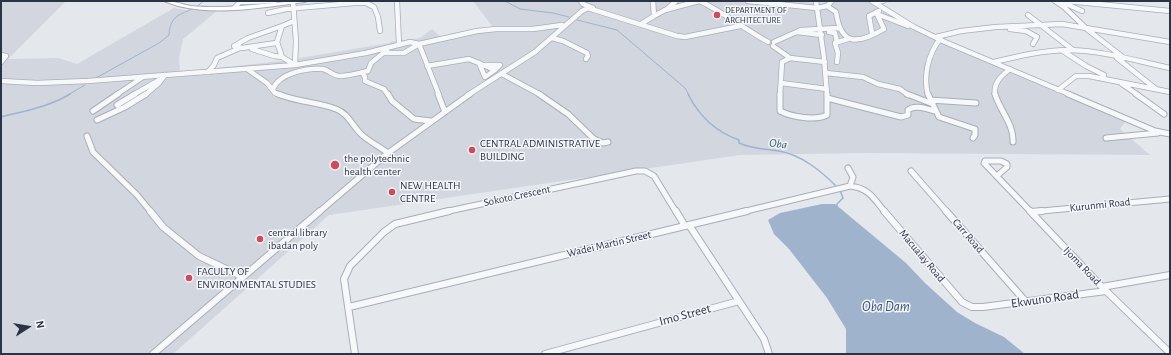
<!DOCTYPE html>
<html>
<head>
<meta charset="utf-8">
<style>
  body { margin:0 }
  #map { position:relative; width:1171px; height:355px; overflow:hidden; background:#e4e7ec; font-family:"Alegreya Sans",sans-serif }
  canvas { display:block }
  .frame { position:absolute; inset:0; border:2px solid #2b3445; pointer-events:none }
  .north { position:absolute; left:8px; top:307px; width:40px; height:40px; -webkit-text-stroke:3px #f4f6f9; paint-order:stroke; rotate:78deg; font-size:11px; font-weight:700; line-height:16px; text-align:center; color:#2b3445 }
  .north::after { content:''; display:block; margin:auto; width:14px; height:18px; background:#2b3445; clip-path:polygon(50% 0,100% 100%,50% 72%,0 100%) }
</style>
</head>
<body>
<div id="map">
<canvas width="1171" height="355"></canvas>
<div class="frame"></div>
<div class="north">N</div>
</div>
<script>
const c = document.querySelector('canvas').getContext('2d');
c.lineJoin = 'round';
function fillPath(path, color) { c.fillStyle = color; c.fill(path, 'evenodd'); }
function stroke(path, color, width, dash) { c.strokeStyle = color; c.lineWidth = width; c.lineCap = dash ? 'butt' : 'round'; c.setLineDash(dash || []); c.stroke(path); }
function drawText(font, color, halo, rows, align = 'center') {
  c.font = font + ' "Alegreya Sans",sans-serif'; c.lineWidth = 3; c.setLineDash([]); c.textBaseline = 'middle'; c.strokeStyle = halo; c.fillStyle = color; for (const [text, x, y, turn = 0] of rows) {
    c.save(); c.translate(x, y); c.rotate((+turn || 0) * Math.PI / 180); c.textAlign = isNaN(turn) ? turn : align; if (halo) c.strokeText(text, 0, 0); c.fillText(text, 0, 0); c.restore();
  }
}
fillPath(new Path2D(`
  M1 1H66L8 59 58 58 77 64 174 8 184 10 217 11 183 39 179 58 180 72 281 61 390 43V42L420 38 432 29 442 38 493 27 473 1H791L821 3 831 1H867L902 24 922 34 1125 122 1120 129 1150 155 866 153 740 155 329 215 173 354H1Z`), '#d2d6de');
fillPath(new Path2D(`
  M822 204H835L906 263 925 283 957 312 975 323 1004 337 1025 354H846V329L827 298 789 249 774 234 768 220 780 213Z`), '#9fb4cc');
stroke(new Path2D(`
  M505 1 520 9 553 13 569 17
  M577 20 617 30 685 88 689 95
  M96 78 159 43 169 35C170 8 191 16 203 1
  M68 95 85 85`), '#9fb4cc', 1);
stroke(new Path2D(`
  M688 94C699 116 716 132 739 140V143C752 149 765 149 779 151 802 155 821 171 837 187
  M1 117C24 111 49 107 70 94
  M837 207V204L843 198 840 190`), '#9fb4cc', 1.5);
const minorFar2 = new Path2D(`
  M352 1 354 3H366L374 7 378 17 380 31
  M397 1 399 44
  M581 1 583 4 593 8
  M700 1C724 13 745 29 768 42
  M748 1 817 8 827 6 832 1
  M816 1 824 58 827 95
  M872 1 914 27 945 42 1071 95
  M1055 1 1064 7 1088 30 1124 58
  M1067 1 1170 11
  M293 2 296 41 295 65 366 53 410 42 419 44 439 95
  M874 2 883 1
  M1062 2 1082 11
  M827 6 836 12C841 47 858 44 884 29L876 12
  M235 7 240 2 275 1
  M667 9 676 1
  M268 13 286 9 354 3
  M877 14 908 26
  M1028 15 1073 50
  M654 16 665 10 699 1
  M294 21 282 26 277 42 282 57 295 65
  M641 24 654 16 653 1
  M1010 29 1026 31 1037 37 1033 44
  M797 32 822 35
  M829 32 835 33 837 42
  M872 33 869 16 879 11
  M936 37 961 31 996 27 1062 24 1170 42
  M552 38 563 41 587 53 588 56 586 59
  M774 42 801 30 839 28
  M276 43 242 48 234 46 248 38 282 26
  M773 46 790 58 825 62
  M252 49 274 56 282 57
  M1063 51 1086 66 1104 75 1103 78
  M384 53H404L419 44 477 31 496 29H533L562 25
  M1 55 6 56 1 62
  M1117 58 1156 89
  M837 62 838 53 835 43 848 39
  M994 62C1019 56 1044 50 1070 50 1104 51 1137 61 1170 68
  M479 63 485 77 495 70
  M427 66 469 59 495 70 500 65H485
  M247 69 267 83 275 93 281 95
  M208 72 214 65 217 58 240 48
  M362 72 365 77V81L384 89 388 95
  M826 73 863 77 878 84 900 89 908 95
  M502 74 541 95
  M1 81 37 83 88 81 295 65
  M781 83 827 89
  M1122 84 1138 95
  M273 89C279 73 307 68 323 69 329 70 333 76 340 76 349 76 359 73 368 71L371 63 387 50
  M1058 90 1076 76H1089L1170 92
  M116 95 143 77
  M133 95 159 80
  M145 95 159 83 165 75
  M468 95 535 52 582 11 588 8 677 36 685 37 740 26
  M780 95 782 62 790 58
  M928 95C923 77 928 54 940 39
  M995 95C993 83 1001 76 1010 69`);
const minorFar1 = new Path2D(`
  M278 94C297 102 318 102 336 109 348 113 353 127 362 135 370 142 380 147 388 153
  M388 94 392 101 414 119 431 121
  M438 94 445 112
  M539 94 568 114 594 139 603 143 608 142
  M780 94V111C792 117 815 121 827 115V94
  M907 94 933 104
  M928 94 939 117 975 129V135L973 138
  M995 94C1000 111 1014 124 1013 142
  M1068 94 1155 131 1170 134
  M1136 94 1164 114
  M827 98 901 117 908 115V110C915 104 927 109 935 111
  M930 100 976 103
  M117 105 135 94
  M93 111 118 94
  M97 120 125 107 146 94
  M87 136 93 152 137 195 151 212
  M1106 138 1158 133
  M848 168 853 177 850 186
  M911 171 947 212
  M998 175 1007 167V164L1001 161H985L984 163 1031 212
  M319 212 388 153 470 94
  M444 212 636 171H645L654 176 676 212
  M742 212 850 186C869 188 874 199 885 212
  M1031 212 1170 199`);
const minor = new Path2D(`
  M150 211 163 227 199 256 243 277
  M676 211 685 226
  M884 211 962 302 972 307H983L1106 291
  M946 211 1026 302
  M1030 211 1102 287 1170 353
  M1031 212 1042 211
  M1102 287 1170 275
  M739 301 764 339 769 354
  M349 307 747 211
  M153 354 320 211
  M355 354 344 279 350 266 384 232 395 224 449 211
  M545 354 739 301 689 225`);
const major = new Path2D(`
  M164 1C173 1 181 4 191 6 200 7 209 7 218 7 248 7 278 1 307 1L305 2C263 7 219 16 178 6 173 4 168 3 164 1Z`);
stroke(minorFar2, '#a9aeb7', 6);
stroke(minorFar1, '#a9aeb7', 7);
stroke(minor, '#a9aeb7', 8);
stroke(major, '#a3abb8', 2);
stroke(minorFar2, '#f7f8fa', 4.5);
stroke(minorFar1, '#f7f8fa', 5);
stroke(minor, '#f7f8fa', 6);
fillPath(major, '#fff');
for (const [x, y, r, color] of [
  [717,15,4,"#d1495b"],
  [472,150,4,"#d1495b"],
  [335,165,5,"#d1495b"],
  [392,192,4,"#d1495b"],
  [260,239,4,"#d1495b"],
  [189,278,4,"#d1495b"]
]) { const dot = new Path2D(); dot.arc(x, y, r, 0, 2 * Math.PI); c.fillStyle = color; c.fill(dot); stroke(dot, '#f4f6f9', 1.5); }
drawText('9px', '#2b3445', '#f4f6f9', [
  ["DEPARTMENT OF",725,10],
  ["ARCHITECTURE",725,20]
], 'left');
drawText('11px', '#2b3445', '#f4f6f9', [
  ["CENTRAL ADMINISTRATIVE",480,144],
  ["BUILDING",480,157],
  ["the polytechnic",344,159],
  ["health center",344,172],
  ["NEW HEALTH",400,186],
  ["CENTRE",400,199],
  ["central library",268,233],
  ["ibadan poly",268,246],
  ["FACULTY OF",197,272],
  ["ENVIRONMENTAL STUDIES",197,285]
], 'left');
drawText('11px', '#2b3445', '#f4f6f9', [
  ["Sokoto Crescent",517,196,-12],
  ["Kurunmi Road",1100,205,-6],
  ["Carr Road",968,236,49],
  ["Wadei Martin Street",609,244,-13],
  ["Macualay Road",922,256,50],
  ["Ijoma Road",1082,266,46]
]);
drawText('italic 12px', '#34527a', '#f4f6f9', [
  ["Oba",778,144,8]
]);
drawText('13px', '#2b3445', '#f4f6f9', [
  ["Ekwuno Road",1045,299,-8],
  ["Imo Street",685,315,-15]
]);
drawText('italic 14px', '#34527a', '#f4f6f9', [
  ["Oba Dam",886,307]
]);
</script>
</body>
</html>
